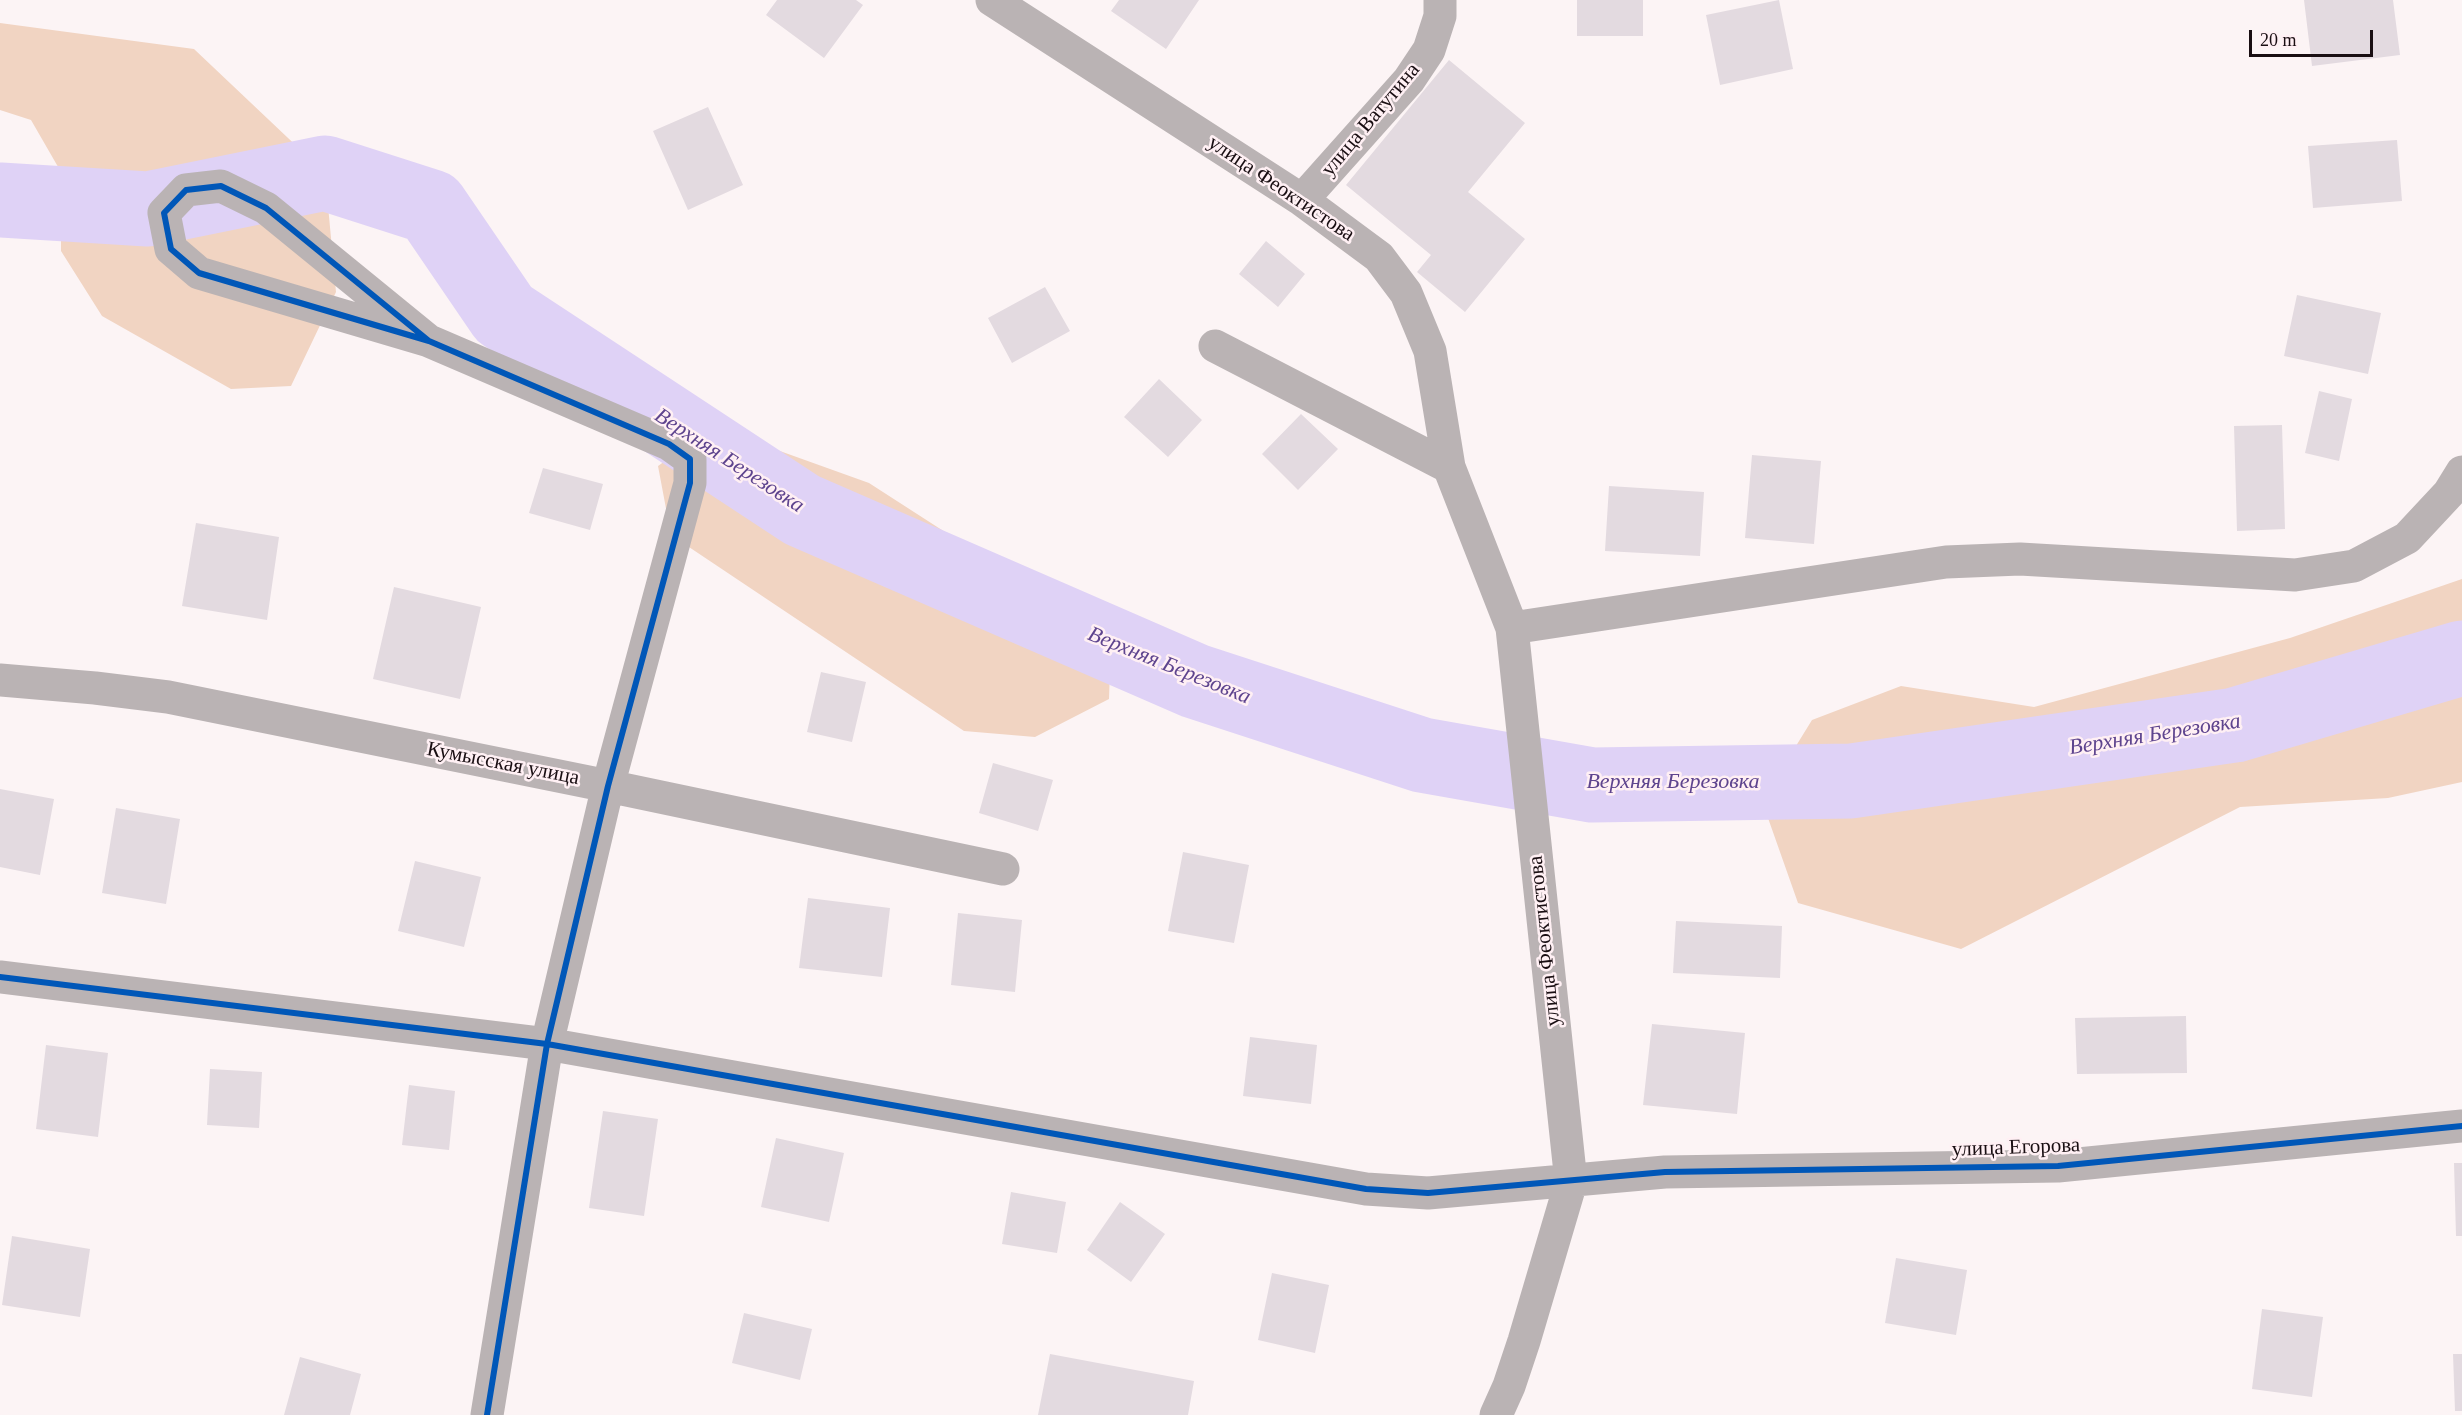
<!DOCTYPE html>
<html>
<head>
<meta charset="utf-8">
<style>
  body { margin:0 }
  #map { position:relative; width:2462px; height:1415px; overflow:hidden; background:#fcf4f5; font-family:"Times New Roman",serif }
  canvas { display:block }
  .scale { position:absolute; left:2249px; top:30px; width:124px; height:27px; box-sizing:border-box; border:3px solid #190e12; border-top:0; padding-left:8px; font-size:18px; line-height:21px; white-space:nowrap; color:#190e12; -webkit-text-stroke:4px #fff0f4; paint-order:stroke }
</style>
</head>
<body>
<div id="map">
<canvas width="2462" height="1415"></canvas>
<div class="scale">20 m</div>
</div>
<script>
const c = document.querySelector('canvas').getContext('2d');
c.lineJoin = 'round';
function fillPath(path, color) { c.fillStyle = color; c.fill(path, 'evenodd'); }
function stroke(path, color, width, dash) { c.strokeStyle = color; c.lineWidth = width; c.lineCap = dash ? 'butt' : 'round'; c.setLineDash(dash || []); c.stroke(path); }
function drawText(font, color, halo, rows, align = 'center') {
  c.font = font + ' "Times New Roman",serif'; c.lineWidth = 5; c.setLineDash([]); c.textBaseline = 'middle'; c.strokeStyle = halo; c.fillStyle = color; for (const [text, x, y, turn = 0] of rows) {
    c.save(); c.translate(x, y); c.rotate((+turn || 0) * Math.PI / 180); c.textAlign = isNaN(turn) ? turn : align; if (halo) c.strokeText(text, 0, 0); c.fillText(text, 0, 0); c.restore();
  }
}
fillPath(new Path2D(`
  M0 23 194 49 325 173 336 292 291 386 231 389 102 316 61 251V172L31 120 0 110Z
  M713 427 869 483 1111 639 1109 699 1035 737 964 731 671 535 658 466Z
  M2462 579V782L2388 798 2240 807 1961 949 1798 903 1762 801 1812 720 1901 686 2034 707 2290 638Z`), '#f1d4c2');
stroke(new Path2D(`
  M0 200 148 209 325 173 431 207 504 314 802 510 1195 681 1422 755 1592 785 1851 781 2235 725 2462 658`), '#dfd2f6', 75);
fillPath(new Path2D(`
  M777 0H856L863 5 824 58 766 15Z
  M1119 0H1199L1166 49 1111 11Z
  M1577 0H1643V36H1577Z
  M1779 0 1793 69 1720 85 1706 15Z
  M2304 0H2393L2400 55 2312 66Z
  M1449 60 1525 123 1468 192 1525 239 1465 312 1417 272 1431 255 1346 185Z
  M708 107 743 185 688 210 653 131Z
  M2397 140 2402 201 2313 208 2308 146Z
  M1266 241 1305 274 1278 307 1239 274Z
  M1045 287 1070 331 1012 363 988 318Z
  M2297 295 2381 313 2368 374 2284 356Z
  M1159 379 1202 420 1168 457 1124 417Z
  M2319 391 2352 399 2339 461 2305 453Z
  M1301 414 1338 449 1298 490 1262 454Z
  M2282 425 2285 529 2237 531 2234 426Z
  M1752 455 1821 461 1814 544 1745 538Z
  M543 468 603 484 590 530 529 513Z
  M1609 486 1704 492 1700 556 1605 551Z
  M196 523 279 537 267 620 182 606Z
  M394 587 481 607 460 699 373 679Z
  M821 672 866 682 852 742 807 732Z
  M993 763 1053 780 1038 831 979 813Z
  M0 789 54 799 40 875 0 867Z
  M116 808 180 819 166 904 102 893Z
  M1183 852 1249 865 1234 943 1168 931Z
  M415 861 481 877 464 947 398 931Z
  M808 898 890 908 882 977 799 968Z
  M958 913 1022 920 1015 992 951 985Z
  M1676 921 1782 926 1780 978 1673 973Z
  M2186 1016 2187 1073 2077 1074 2075 1018Z
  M1652 1024 1745 1033 1737 1114 1643 1105Z
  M1250 1037 1317 1045 1311 1104 1243 1096Z
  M46 1045 108 1053 98 1137 36 1129Z
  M210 1069 262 1072 259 1128 207 1125Z
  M409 1085 455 1091 449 1150 402 1145Z
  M603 1111 658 1119 644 1216 589 1208Z
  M776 1138 844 1153 829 1222 761 1207Z
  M2454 1163H2462V1236H2456Z
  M1011 1192 1066 1202 1057 1253 1002 1244Z
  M1120 1202 1165 1234 1131 1282 1087 1250Z
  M12 1236 90 1249 80 1317 2 1305Z
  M1896 1258 1967 1270 1956 1335 1885 1323Z
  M1272 1273 1329 1285 1315 1353 1258 1340Z
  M2262 1309 2323 1317 2312 1397 2252 1389Z
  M744 1313 812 1329 800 1380 732 1363Z
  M1050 1354 1194 1381 1188 1415H1038Z
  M2453 1354H2462V1411H2455Z
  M300 1357 361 1374 350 1415H284Z`), '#e3dae0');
stroke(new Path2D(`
  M992 0 1302 200 1379 257 1406 293 1430 351 1449 467
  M1302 200 1409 80 1429 50 1440 16V0
  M429 341 199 273 171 249 164 213 186 190 221 186 266 208 429 341 669 444 690 459V483L608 786 547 1044 487 1415
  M1215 346 1449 467 1512 628 1571 1182 1524 1341 1509 1386 1496 1415
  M1512 628 1946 562 2020 559 2295 575 2354 566 2407 538 2449 493 2462 472
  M0 680 95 688 168 697 608 786 1003 869
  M0 977 547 1044 1366 1189 1428 1193 1665 1172 2058 1166 2462 1126`), '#bab3b4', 33);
stroke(new Path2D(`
  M429 341 199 273 171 249 164 213 186 190 221 186 266 208 429 341 669 444 690 459V483L608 786 547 1044 487 1415
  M0 977 547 1044 1366 1189 1428 1193 1665 1172 2058 1166 2462 1126`), '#0057b8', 6);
drawText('21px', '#190e12', '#fff0f4', [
  ["улица Ватутина",1371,120,-50],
  ["улица Феоктистова",1281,189,34],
  ["Кумысская улица",503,764,11],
  ["улица Феоктистова",1545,941,-96],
  ["улица Егорова",2016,1148,-2]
]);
drawText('italic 22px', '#5e448e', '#fff0f4', [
  ["Верхняя Березовка",729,461,33],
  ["Верхняя Березовка",1169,666,22],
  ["Верхняя Березовка",2155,735,-9],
  ["Верхняя Березовка",1673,782]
]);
</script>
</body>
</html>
